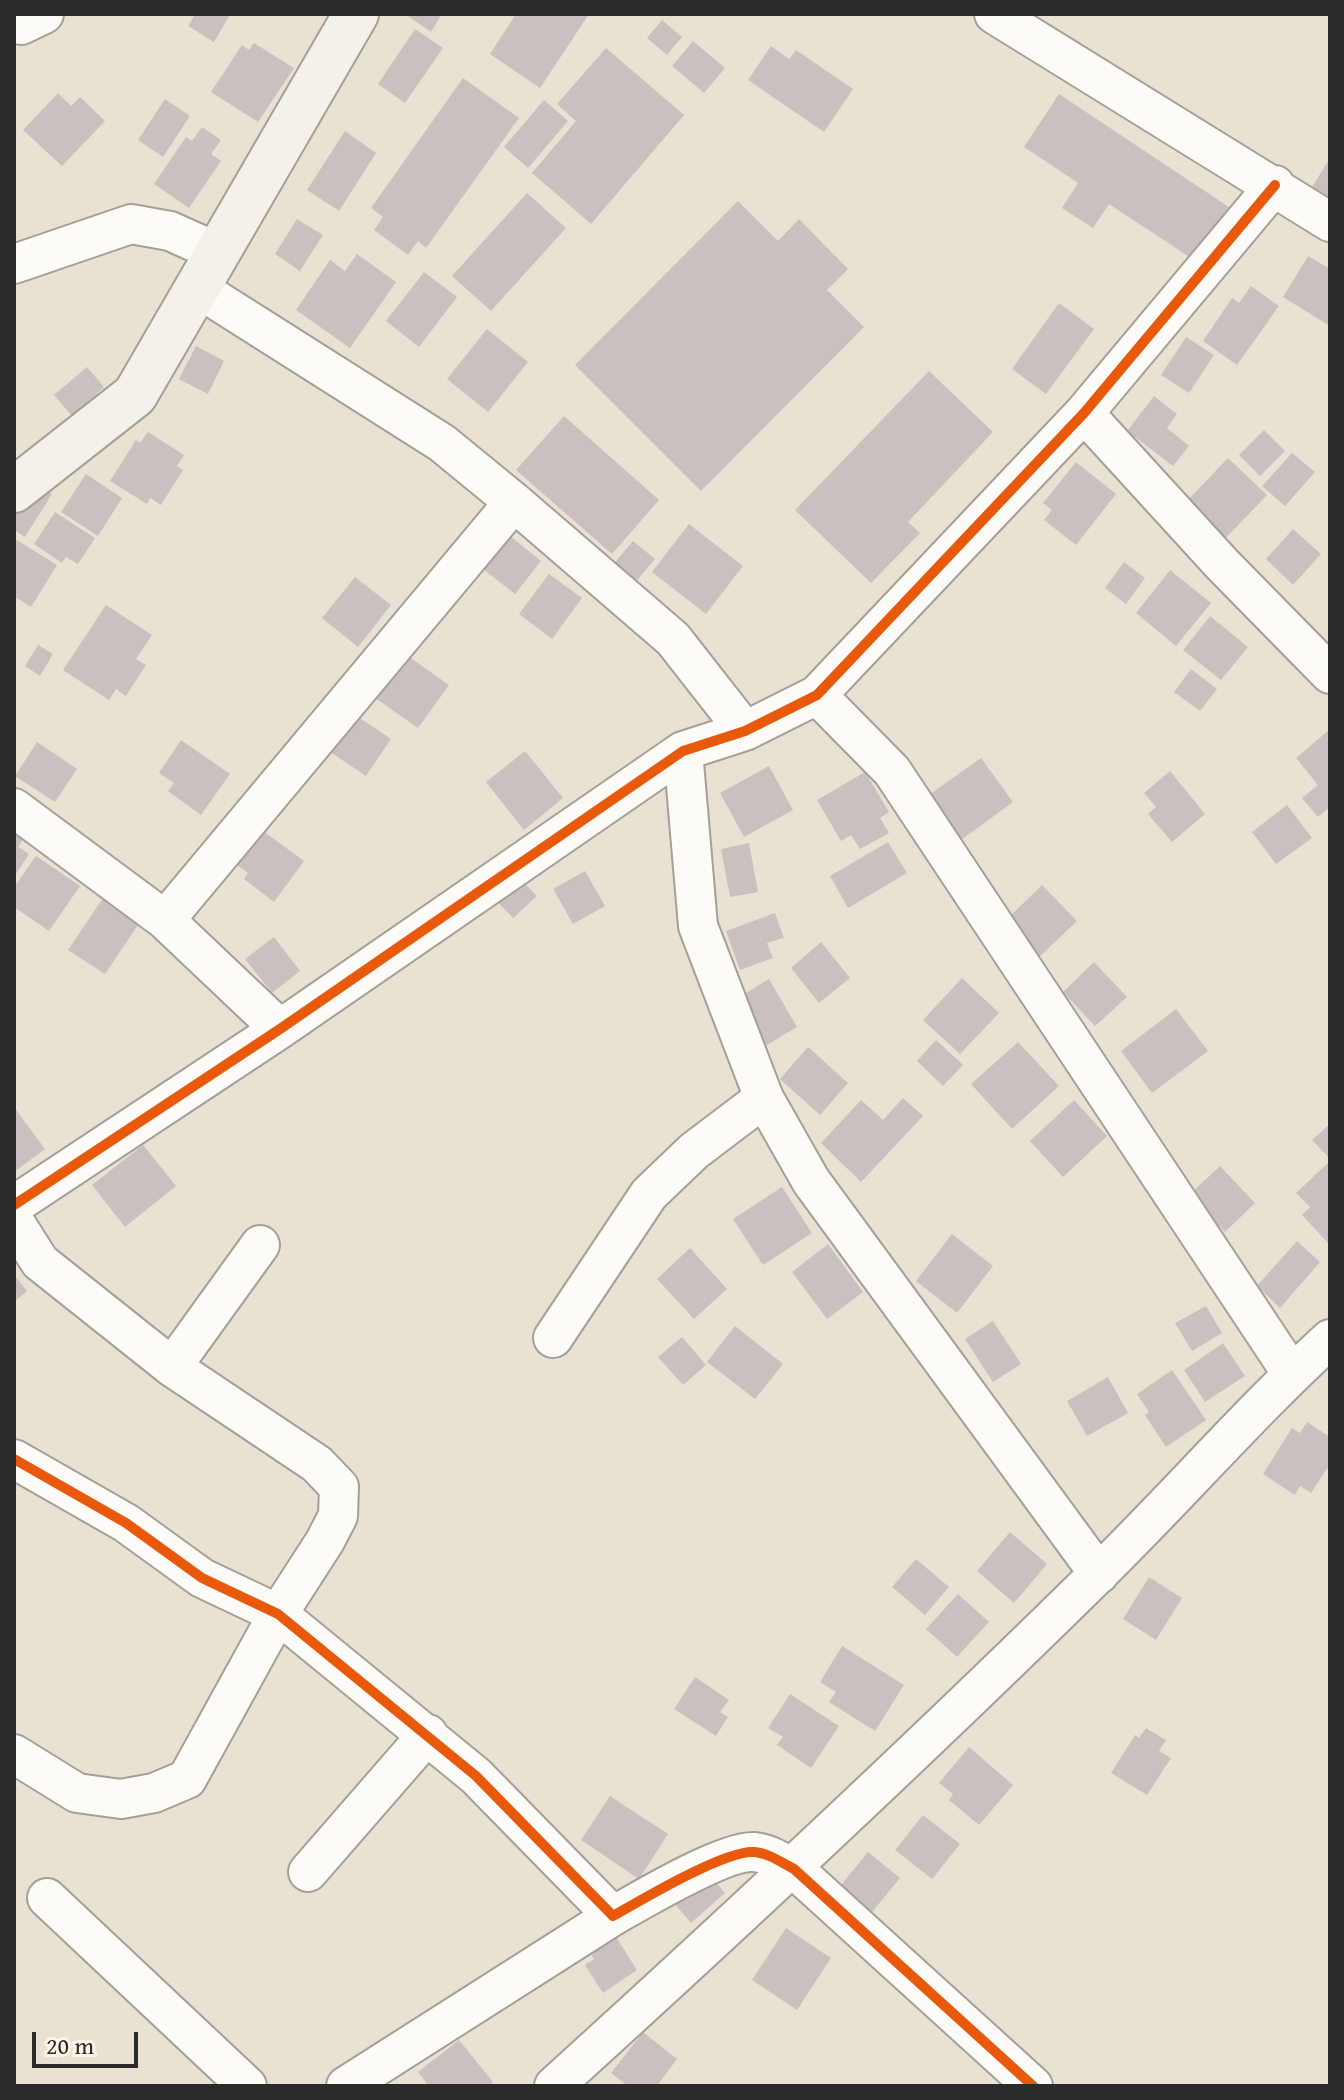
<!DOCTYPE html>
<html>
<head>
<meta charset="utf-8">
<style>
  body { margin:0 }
  #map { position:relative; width:1344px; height:2100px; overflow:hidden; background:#e9e2d3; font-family:"Gentium Book Plus",serif }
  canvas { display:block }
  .frame { position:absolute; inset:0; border:16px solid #2b2b2b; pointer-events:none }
  .scale { position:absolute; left:32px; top:2032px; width:106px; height:36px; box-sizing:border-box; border:4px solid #2b2b2b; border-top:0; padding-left:10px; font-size:24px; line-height:28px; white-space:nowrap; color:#2b2b2b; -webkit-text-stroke:6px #fcf5e5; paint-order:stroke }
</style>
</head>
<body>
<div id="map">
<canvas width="1344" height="2100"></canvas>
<div class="frame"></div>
<div class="scale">20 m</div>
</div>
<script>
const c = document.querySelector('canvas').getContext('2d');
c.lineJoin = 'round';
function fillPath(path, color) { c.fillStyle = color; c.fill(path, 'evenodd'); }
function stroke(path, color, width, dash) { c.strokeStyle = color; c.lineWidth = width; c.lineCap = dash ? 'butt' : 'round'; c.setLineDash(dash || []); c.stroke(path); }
fillPath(new Path2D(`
  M195 14H228L230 15 214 42 188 26Z
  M405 14H442L431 32Z
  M516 14H589L540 88 490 54Z
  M662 20 682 37 667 55 647 38Z
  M415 29 443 48 405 103 378 84Z
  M693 41 725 68 704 93 672 66Z
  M254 43 294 68 258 122 211 92 242 45 249 50Z
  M771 46 789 59 796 50 853 89 824 132 748 80Z
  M606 48 684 115 591 224 532 173 576 121 557 104Z
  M463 78 519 118 426 248 418 241 408 255 374 230 383 217 371 208Z
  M58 93 71 106 80 97 105 121 62 166 23 130Z
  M1059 94 1232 209 1197 262 1109 204 1093 228 1062 208 1078 183 1024 147Z
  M165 99 190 116 163 157 138 140Z
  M544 100 568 121 528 168 504 147Z
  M202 127 221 140 211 154 221 161 189 208 154 184 186 137 192 141Z
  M345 131 376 153 339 211 307 190Z
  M1330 158V205L1309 192Z
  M527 193 566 228 491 311 452 276Z
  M738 201 778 241 799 219 848 269 827 290 864 327 701 491 575 365Z
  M297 219 323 235 300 271 275 254Z
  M357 254 396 282 350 348 296 310 330 260 345 271Z
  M1308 256 1330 269V326L1283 297Z
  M424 272 457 297 419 347 386 321Z
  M1251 286 1279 306 1237 365 1203 341 1232 298 1239 303Z
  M1059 303 1094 329 1046 394 1012 369Z
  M487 329 528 362 488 412 447 379Z
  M1186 337 1214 355 1189 393 1161 375Z
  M196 346 224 361 208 394 179 379Z
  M87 367 104 387 72 416 54 395Z
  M929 371 993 432 908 522 920 533 871 583 795 510Z
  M1154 396 1177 414 1167 428 1189 446 1173 466 1127 431Z
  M564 416 659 500 612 554 516 470Z
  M1264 430 1285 451 1260 476 1239 455Z
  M148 432 184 455 177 466 183 470 161 505 150 498 147 504 110 481 136 440 140 443Z
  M1292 453 1315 472 1285 506 1262 486Z
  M1228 458 1267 495 1223 541 1184 504Z
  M1076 462 1116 494 1076 545 1044 520 1052 510 1043 503Z
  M86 474 122 498 98 536 61 512Z
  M32 481 52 494 25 537 14 530V511Z
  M55 512 95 538 78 564 66 557 62 563 34 544Z
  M689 524 743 566 706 614 652 572Z
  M1293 529 1321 554 1293 585 1266 559Z
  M510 536 541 561 515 594 483 569Z
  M15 539 57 565 31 607 14 596Z
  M633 541 655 559 634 584 612 566Z
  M1124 562 1145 578 1126 604 1105 588Z
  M1170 570 1211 603 1176 646 1136 613Z
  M549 574 582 598 552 639 519 614Z
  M355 577 391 605 358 647 322 618Z
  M106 605 152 635 136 659 146 665 126 696 116 689 109 700 63 670Z
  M1210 616 1248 647 1221 680 1183 650Z
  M38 645 53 654 40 676 25 666Z
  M398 649 449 685 418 728 368 693Z
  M1191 669 1217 689 1200 711 1174 692Z
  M348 710 391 739 366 776 323 747Z
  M1330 729V807L1318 817 1302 798 1318 785 1296 758Z
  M181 740 230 774 201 815 168 791 174 783 159 773Z
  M37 742 77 769 55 802 15 776Z
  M525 751 563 798 524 830 486 782Z
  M981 758 1013 802 961 840 929 795Z
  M769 766 793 810 744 837 720 793Z
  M1170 771 1205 814 1172 842 1148 814 1156 807 1144 793Z
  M865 772 889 812 880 818 889 833 860 849 851 835 841 841 817 800Z
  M1287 805 1312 838 1276 864 1252 832Z
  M14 815 31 827 18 847 29 854 14 877Z
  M263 831 304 861 274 902 244 879 248 873 237 865Z
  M888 842 907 873 848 908 830 876Z
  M749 843 758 892 730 897 721 849Z
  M36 856 80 886 49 931 14 907V887Z
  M513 871 537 896 513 918 489 893Z
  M585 871 605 906 573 924 553 889Z
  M1042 885 1077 921 1035 961 1001 925Z
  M103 898 140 922 105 974 68 950Z
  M775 913 784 938 767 943 773 958 740 970 726 931Z
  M274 937 300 971 272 993 245 959Z
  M821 942 850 978 819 1003 791 968Z
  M1094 962 1127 997 1095 1026 1063 992Z
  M962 978 999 1013 960 1054 923 1020Z
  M769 979 797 1027 762 1048 734 1000Z
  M1176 1009 1208 1051 1152 1093 1121 1051Z
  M936 1040 963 1065 943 1086 917 1061Z
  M1018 1042 1059 1086 1012 1129 971 1084Z
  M808 1047 848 1083 820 1115 780 1079Z
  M903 1098 923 1116 861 1182 821 1143 861 1100 883 1120Z
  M1074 1100 1107 1136 1063 1177 1030 1141Z
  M14 1107 45 1149 14 1172Z
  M1330 1124V1159L1312 1140Z
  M143 1145 176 1186 125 1227 92 1185Z
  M1330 1161V1245L1302 1215 1310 1207 1296 1193Z
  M1220 1166 1255 1203 1225 1232 1189 1195Z
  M782 1187 812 1233 763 1265 733 1219Z
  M952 1234 993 1266 957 1313 916 1281Z
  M1297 1241 1320 1262 1280 1308 1257 1286Z
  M828 1244 863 1292 827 1319 792 1272Z
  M690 1248 727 1289 694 1319 657 1279Z
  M14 1275 27 1291 14 1302Z
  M1206 1306 1222 1333 1192 1351 1175 1323Z
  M993 1321 1021 1364 993 1382 965 1339Z
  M735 1326 783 1364 755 1399 707 1362Z
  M682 1337 706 1365 683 1385 658 1357Z
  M1223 1343 1245 1376 1205 1402 1184 1370Z
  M1172 1370 1206 1420 1166 1447 1145 1415 1149 1412 1137 1394Z
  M1108 1377 1128 1413 1087 1436 1067 1401Z
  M1307 1422 1330 1437V1464L1311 1493 1300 1486 1295 1495 1263 1474 1292 1428 1300 1433Z
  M1010 1532 1047 1564 1014 1603 977 1571Z
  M916 1559 949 1587 925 1615 892 1587Z
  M1149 1577 1182 1598 1156 1640 1123 1619Z
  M958 1594 989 1622 957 1657 926 1629Z
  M842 1646 904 1685 875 1731 829 1702 836 1692 820 1682Z
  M695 1677 729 1700 720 1712 728 1717 716 1736 674 1709Z
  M790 1694 839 1726 811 1768 777 1745 783 1737 768 1728Z
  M1146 1728 1166 1740 1159 1751 1171 1758 1147 1795 1111 1773 1135 1735 1139 1738Z
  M969 1747 1013 1785 979 1825 949 1800 953 1794 939 1783Z
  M610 1796 668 1834 639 1879 581 1840Z
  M923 1815 960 1844 932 1879 895 1850Z
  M868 1852 900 1878 868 1917 836 1891Z
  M708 1873 725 1893 691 1923 673 1902Z
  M786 1928 831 1958 797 2010 752 1980Z
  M613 1932 637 1970 603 1993 585 1965 594 1959 588 1949Z
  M643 2032 677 2059 657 2086H628L611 2073Z
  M459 2040 493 2082 488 2086H429L418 2072Z`), '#cac0bf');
const street = new Path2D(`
  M994 14 1330 222
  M14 22 21 25 44 14
  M14 264 131 224 170 231 219 253
  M199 289 442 443 514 502 673 639 745 731
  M1084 413 1222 564 1330 674
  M817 695 892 771 1292 1374
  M683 751 698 926 764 1098 811 1181 1099 1574
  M14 808 165 920 280 1029
  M165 920 514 502
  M14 1205 280 1029 683 751 745 731 817 695 1084 413 1275 185
  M14 1221 40 1262 172 1367 317 1464 339 1487 338 1516 325 1541 278 1614 187 1779 154 1793 121 1799 77 1793 14 1754
  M553 1338 649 1194 694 1151 764 1098
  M172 1367 260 1245
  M14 1459 126 1523 202 1578 278 1614 476 1776 613 1916C641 1900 725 1850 754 1852 768 1853 781 1862 794 1869L1033 2086
  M308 1872 428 1734
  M47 1898 247 2086
  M346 2086 613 1916
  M554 2086C738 1919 919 1750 1096 1576 1176 1498 1248 1414 1330 1339`);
const secondary = new Path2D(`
  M14 490 135 395 356 14`);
stroke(street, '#a4a098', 42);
stroke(secondary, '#a4a098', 48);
stroke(street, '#fcfbf8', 38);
stroke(secondary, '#f4f0ea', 44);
stroke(new Path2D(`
  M14 1205 280 1029 683 751 745 731 817 695 1084 413 1275 185
  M14 1459 126 1523 202 1578 278 1614 476 1776 613 1916C641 1900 725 1850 754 1852 768 1853 781 1862 794 1869L1033 2086`), '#e8590c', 10);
</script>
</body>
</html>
